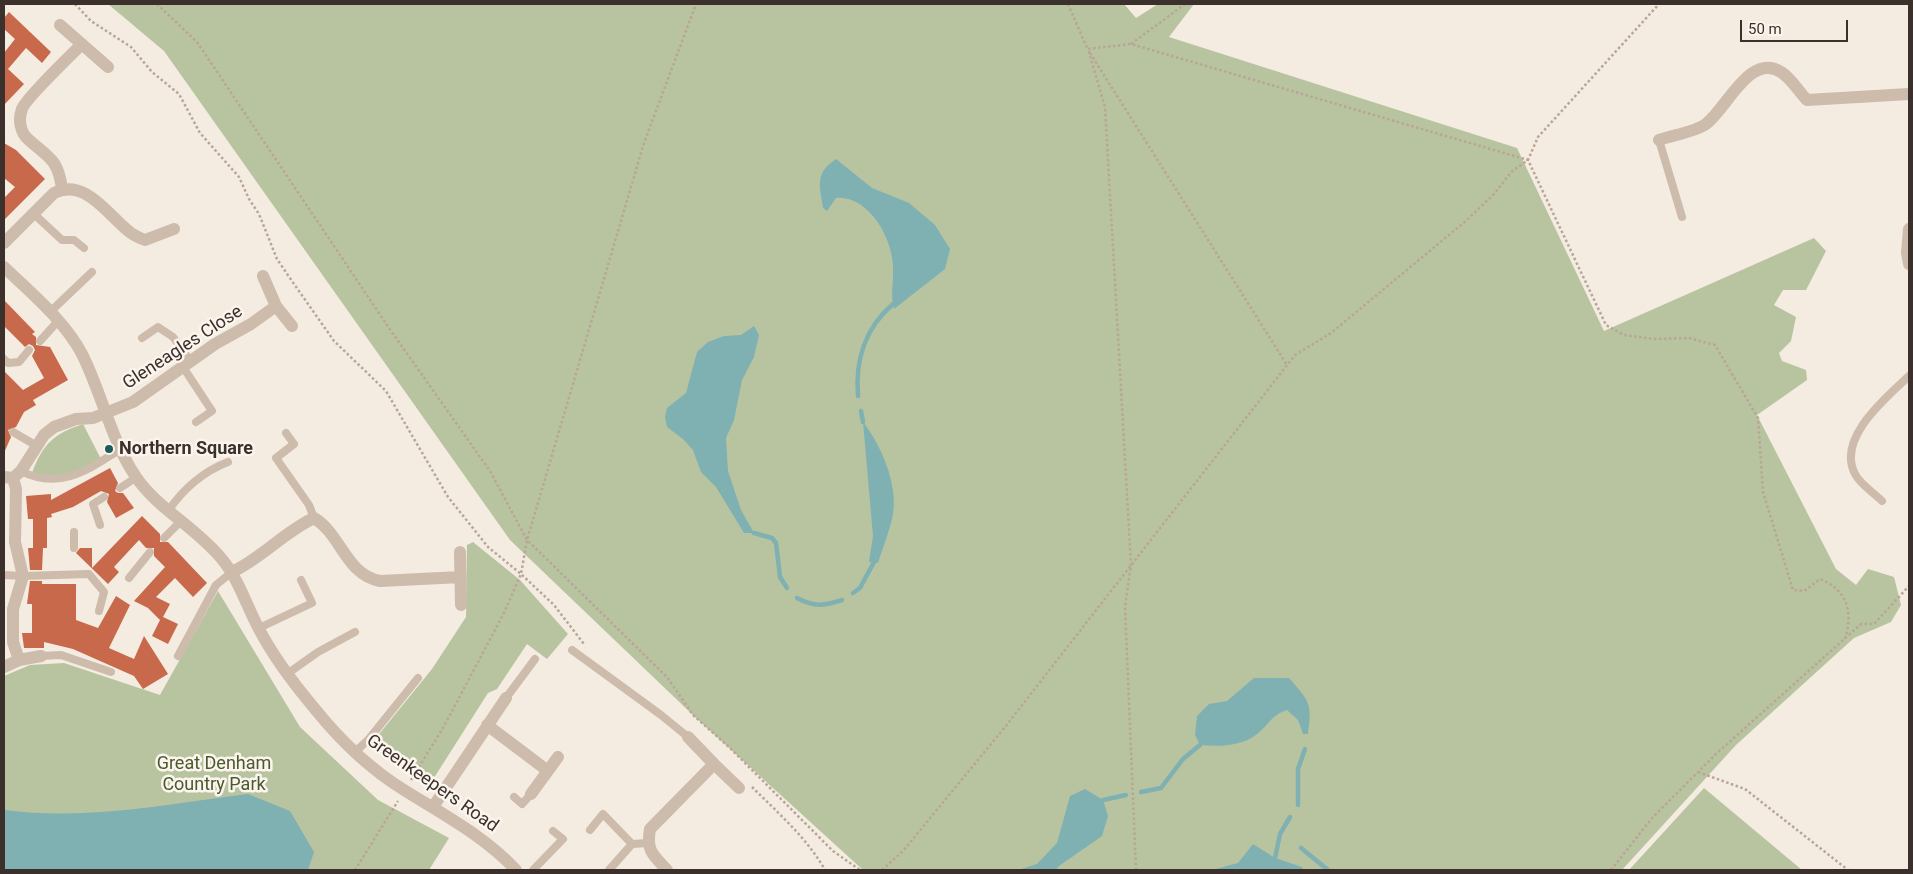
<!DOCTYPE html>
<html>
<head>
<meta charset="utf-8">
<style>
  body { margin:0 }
  #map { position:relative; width:1913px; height:874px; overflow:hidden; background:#f4ebe1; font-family:Roboto,sans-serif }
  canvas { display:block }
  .frame { position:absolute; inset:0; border:5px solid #3b302b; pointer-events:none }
  .scale { position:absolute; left:1740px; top:20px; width:108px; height:22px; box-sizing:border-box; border:2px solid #3b302b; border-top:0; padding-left:6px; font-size:15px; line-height:18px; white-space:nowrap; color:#3b302b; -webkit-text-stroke:4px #fbf5ee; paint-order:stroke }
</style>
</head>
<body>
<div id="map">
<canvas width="1913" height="874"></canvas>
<div class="frame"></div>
<div class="scale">50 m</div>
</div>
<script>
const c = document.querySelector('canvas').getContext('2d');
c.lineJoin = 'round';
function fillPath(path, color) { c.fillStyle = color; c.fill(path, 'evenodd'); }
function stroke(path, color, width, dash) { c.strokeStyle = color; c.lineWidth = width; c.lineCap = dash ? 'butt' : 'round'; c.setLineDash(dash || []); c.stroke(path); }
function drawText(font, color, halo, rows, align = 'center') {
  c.font = font + ' Roboto,sans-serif'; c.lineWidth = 5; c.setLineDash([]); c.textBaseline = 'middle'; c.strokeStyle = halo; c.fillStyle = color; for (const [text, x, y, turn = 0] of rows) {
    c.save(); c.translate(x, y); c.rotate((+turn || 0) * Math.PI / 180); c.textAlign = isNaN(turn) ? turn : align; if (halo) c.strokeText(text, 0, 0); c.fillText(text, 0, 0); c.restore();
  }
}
fillPath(new Path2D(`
  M108 4H1124L1136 18 1158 4H1194L1169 37 1517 148 1604 331 1814 238 1826 251 1806 290H1783L1774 305 1796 317 1791 341 1779 353 1782 361 1806 370 1807 380 1757 415 1836 569 1856 585 1868 569 1894 577 1901 605 1891 622 1854 638 1736 745 1622 870H863L695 717 510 540 164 51Z
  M83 424 101 459C71 474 65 481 32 473 43 444 53 434 83 424Z
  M473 542 520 580 568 634 547 659 527 644 497 689 488 693 432 781 371 744 432 669 466 617 467 545Z
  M218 591 300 727 378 800 449 838 429 870H4V676L30 665 64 663 160 695Z
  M1704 788 1802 870H1629Z`), '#b8c4a0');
fillPath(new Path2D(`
  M836 159 872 188 909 203 935 225 950 249 945 269 894 309C890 294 894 281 893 266 892 237 868 195 836 198L827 211 823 208C820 185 814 174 836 159Z
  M754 326 759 335 754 357 742 380 734 420 726 438 728 471 741 510 754 533H744L716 487 701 472 693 450 683 439 667 427 665 417 667 408 686 393 697 352 708 342 724 336 741 335Z
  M863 422C881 445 898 484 893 514 890 530 883 547 878 563L869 562 873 536Z
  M1254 678H1289C1310 702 1312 703 1308 734H1303L1298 720 1287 710C1270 716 1270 724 1257 734 1243 746 1218 747 1200 745L1195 735 1197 716 1209 704 1227 701Z
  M1085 789 1103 800 1108 816 1102 836 1059 866 1056 870H1018L1037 864 1057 843 1070 796Z
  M248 794 290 811 314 852 308 870H4V810C86 821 167 804 248 794Z
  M1253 844 1275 858 1302 867 1303 870H1212L1238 863Z`), '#7fb0b2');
stroke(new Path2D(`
  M858 396C855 361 865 328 893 304
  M861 411 863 422
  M754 533 772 538 776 543 780 577 787 588
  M853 593 860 588 874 562
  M797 598C814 607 824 606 842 600
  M1141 792 1161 788 1183 759 1200 745
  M1103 800 1126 795
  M1298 805V769L1305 749
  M1301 848 1328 870
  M1275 858 1280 834 1290 817`), '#7fb0b2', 4.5);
fillPath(new Path2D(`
  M9 12 51 52 42 63 26 48 8 69 24 84 4 105V53L15 39 4 29V18Z
  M4 143 16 150 45 179 4 220V198L15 187 4 178Z
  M4 300 35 332 32 334 36 337V345L50 347 68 380 33 400 36 405 24 412 16 427 8 430 11 437 4 453V371L23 390 44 378 32 356 35 350 33 346 29 344 25 347 4 326Z
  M110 468 118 483 115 491 118 493H123L134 508 116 518 107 502 109 494 101 491 73 507 51 514 52 517 47 518V548H43L42 570H30L28 548H33V519H28L26 496 51 494V500Z
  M142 516 160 534V542H168L207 583 193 597 175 578 156 597 170 604 163 617 178 624 168 644 152 636 160 620 148 608 134 601 165 567 154 556V548H146L139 540 114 567 119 572 108 584 76 553 80 548H92V568Z
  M30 581H42V584H76V620L98 628 116 596 130 605 109 648 134 659 144 636 168 674 143 689 134 676 73 649 44 642V648H24L22 633H32V604H27Z`), '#c8694b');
stroke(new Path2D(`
  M75 4 91 21 131 47 152 72 179 94 200 133 239 177 249 199 259 214 277 259 294 284 334 341 386 391 448 497 488 547 521 574 554 605 584 644
  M157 4 197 42 389 328 490 471 527 540 667 677 693 715 729 747 833 851 860 870
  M1068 4 1087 48
  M1131 44 1185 4
  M1090 53 1287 365
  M1698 772 1745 789 1848 870
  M411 780 443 728 503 615 521 574 527 540 644 143 696 4
  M752 787C778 813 807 838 825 870
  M355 870 398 801
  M882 870 903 851 1005 727 1295 355 1331 333 1467 220 1495 193 1511 172 1528 160 1538 137 1659 4
  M1136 870 1125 607 1131 565 1105 107 1088 49 1131 44 1528 160 1606 325 1624 335 1654 339 1689 338 1715 345 1758 418 1763 492 1793 590 1804 591 1820 579C1848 590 1854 614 1844 641
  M1611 870 1652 818 1716 754 1861 624H1874L1909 586`), '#b9a596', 2.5, [2.5, 2.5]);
stroke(new Path2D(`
  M1659 140 1682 217
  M34 214 62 240H74L84 248
  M50 312 92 272
  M142 338 158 327 173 337 191 362
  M40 341 58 321
  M4 359 8 363 19 362 29 350
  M183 367 212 411 196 422
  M13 432 37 446
  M286 433 294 444 276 458 309 505 314 518
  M21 471C60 491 89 469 121 449
  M120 488 137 477
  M1882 501C1874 493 1860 484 1855 474 1836 438 1887 397 1909 376
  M169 510C183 489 204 471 228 462
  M100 525 93 504 104 497
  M164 538 182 520
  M74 548V532
  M4 575 23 576 89 574 104 592 99 611
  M129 578 150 552
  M259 628 312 603 301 580
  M572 650 661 715 688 737
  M41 656 61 655 111 672
  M178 656 216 585 232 572
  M287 674 318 652 355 632
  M506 698 535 659
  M355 752 368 740 418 678
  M514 797 522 804 531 794
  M590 830 603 814 632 844
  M533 870 563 839 553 831
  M609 870 632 844 648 843`), '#cdbbac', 8);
stroke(new Path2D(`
  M60 25 108 67
  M1659 140C1673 135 1695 132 1706 124 1727 108 1750 52 1781 72 1791 78 1799 92 1807 100L1909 94
  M62 189C58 159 50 159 29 140 20 133 18 119 22 109 26 98 71 55 82 44
  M1909 229 1907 253 1909 264
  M4 243 54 193C86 177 109 217 131 233 135 236 140 238 145 240L174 229
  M4 267C31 293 64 320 82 354 102 394 111 440 136 477 157 508 195 527 221 558 239 579 246 605 259 629 274 658 294 684 315 709 340 740 370 769 404 790 444 815 484 836 516 870
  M263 276 276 306 292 326
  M4 477 13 478 21 471 44 435 54 427 76 419 93 418 133 402 215 344 251 324 276 306
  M13 478 16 489 15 542 23 576 13 609V642L19 660
  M460 552 461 605
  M232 572C262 558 284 532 314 518 341 534 346 575 380 581L461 577
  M4 667 19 660 41 656
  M487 725 548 771
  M688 737 714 764
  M531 794 558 757
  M433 807 506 698
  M667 870C653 855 646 851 650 829L714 764 739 788`), '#cdbbac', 12);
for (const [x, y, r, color] of [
  [109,449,5,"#1f5a5e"]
]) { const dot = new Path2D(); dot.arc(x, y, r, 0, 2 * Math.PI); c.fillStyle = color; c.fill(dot); stroke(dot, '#fbf5ee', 2); }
drawText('18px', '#3b302b', '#fbf5ee', [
  ["Gleneagles Close",183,348,-33],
  ["Greenkeepers Road",432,784,35]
]);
drawText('bold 18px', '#3b302b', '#fbf5ee', [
  ["Northern Square",119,449]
], 'left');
drawText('18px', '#4a5a2e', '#fbf5ee', [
  ["Great Denham",214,764],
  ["Country Park",214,785]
]);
</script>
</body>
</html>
